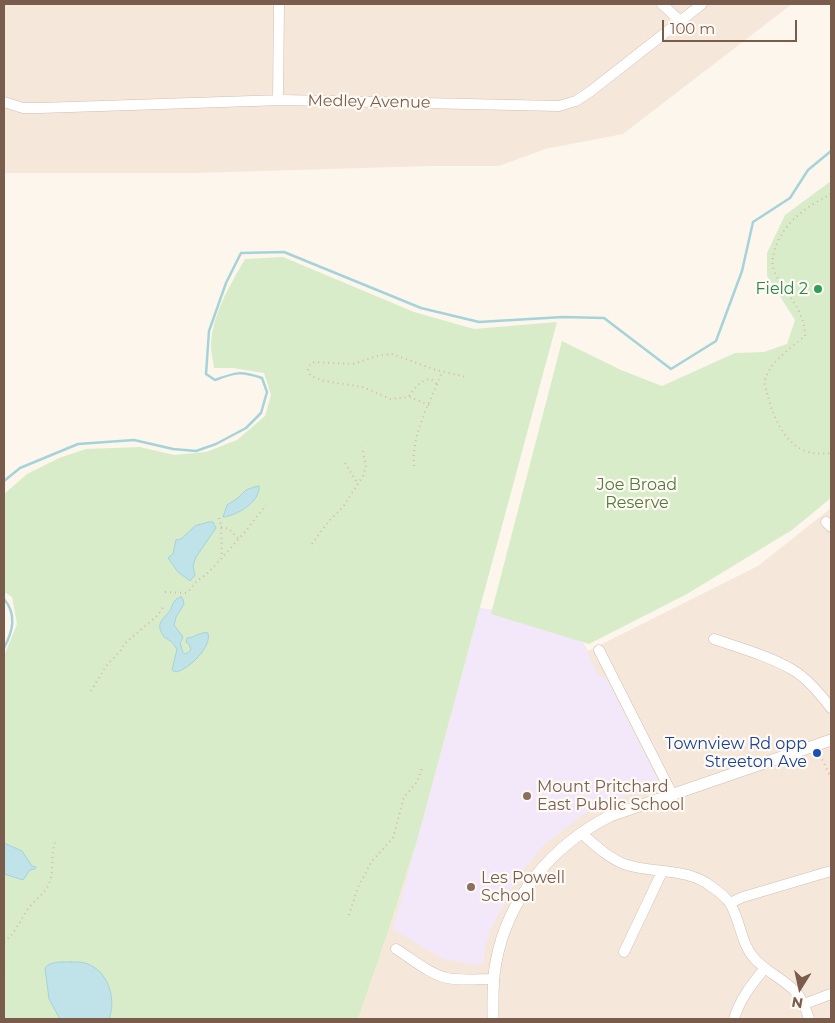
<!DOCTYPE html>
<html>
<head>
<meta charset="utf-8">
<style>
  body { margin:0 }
  #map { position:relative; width:835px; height:1023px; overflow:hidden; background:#fdf6ec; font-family:Montserrat,sans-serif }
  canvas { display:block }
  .frame { position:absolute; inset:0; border:5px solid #7a5c4d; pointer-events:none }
  .north { position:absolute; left:775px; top:963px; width:50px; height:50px; -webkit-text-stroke:4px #fffaf3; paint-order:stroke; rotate:190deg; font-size:14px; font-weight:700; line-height:20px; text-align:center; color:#7a5c4d }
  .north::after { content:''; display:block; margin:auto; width:18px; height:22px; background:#7a5c4d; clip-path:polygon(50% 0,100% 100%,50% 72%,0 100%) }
  .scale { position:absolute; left:662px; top:20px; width:135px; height:22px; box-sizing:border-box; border:2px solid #7a5c4d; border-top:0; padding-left:6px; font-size:15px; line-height:18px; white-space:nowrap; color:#7a5c4d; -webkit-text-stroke:4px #fffaf3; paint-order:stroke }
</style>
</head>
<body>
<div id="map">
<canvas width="835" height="1023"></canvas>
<div class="frame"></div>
<div class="north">N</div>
<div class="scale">100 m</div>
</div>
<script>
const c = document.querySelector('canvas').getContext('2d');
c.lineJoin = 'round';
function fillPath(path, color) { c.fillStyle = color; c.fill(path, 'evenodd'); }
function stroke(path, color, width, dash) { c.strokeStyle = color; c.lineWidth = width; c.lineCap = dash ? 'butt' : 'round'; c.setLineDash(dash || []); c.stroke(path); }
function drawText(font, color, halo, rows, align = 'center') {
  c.font = font + ' Montserrat,sans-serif'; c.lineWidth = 4.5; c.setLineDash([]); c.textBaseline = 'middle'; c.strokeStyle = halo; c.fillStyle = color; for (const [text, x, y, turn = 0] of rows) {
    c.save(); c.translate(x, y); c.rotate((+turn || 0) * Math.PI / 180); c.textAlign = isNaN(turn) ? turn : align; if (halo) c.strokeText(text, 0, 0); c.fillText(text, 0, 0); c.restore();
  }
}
fillPath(new Path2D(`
  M4 4H792L623 134 545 149 499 166H430L196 173H4Z
  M831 508V1019H358L389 929 418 837 480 608 570 620 588 651 758 566Z`), '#f5e8da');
fillPath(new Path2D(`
  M480 608 570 620 587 651 598 675 607 680 657 778 654 786 598 806 581 816 544 845 517 878 491 929 485 947 483 963 476 965 443 959 393 929Z`), '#f3e8fa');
fillPath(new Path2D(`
  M831 181V498L792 530 687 594 589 644 491 614 562 341 621 370 662 386 735 353 764 352 787 344 795 320 767 276V253L785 215Z
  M283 257 414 312 474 329 557 322 418 837 389 929 358 1019H4V656L17 624 12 597 4 592V494L27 474 59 458 86 449 140 447 174 455 206 452 237 440 265 416 271 395 264 373 233 368H214C213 361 211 353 211 345 212 315 230 285 245 259Z`), '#d8ecc9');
const water = new Path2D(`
  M259 486C261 502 236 516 223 517L227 505 238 498 246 490Z
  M209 522H213L216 528 196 557 193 566 195 575 190 581 178 572 168 558 173 554 176 540 181 539 195 526Z
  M181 597 183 599 184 604 176 617 174 625 183 637 180 643 183 653 186 654 191 650 189 644 186 642 187 638C194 638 201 631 208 633 212 647 189 669 176 672L172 670 177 649 172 642 164 637C154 622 164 620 171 609 173 603 174 599 181 597Z
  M4 843 22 851 32 866 36 867 35 869 30 870 23 880 4 874Z
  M71 962C77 962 85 962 90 965 110 974 116 1002 109 1019H60L49 999 45 968C50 961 62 962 71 962Z`);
fillPath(water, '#bfe3e8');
stroke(water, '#a5d3da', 1);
stroke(new Path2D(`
  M4 481 20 468 78 444 134 440 173 449 196 451 216 444 246 428 261 413 267 392 262 378C241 371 236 372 215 380L206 374 209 331 226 283 241 253 284 252 421 308 479 322 563 317 604 318 671 369 716 341 742 271 753 222 790 198 808 170 831 151
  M4 599C17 614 13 631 4 648`), '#a5d3da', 2.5);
const minor = new Path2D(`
  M662 4 680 21
  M278 100 279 4
  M4 102 23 108H40L283 100 559 106 576 101 591 91 702 4
  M826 522 831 527
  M714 639C740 648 769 656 793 670 808 679 820 694 831 708
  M599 650 672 794
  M581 833C594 844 608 858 624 864 653 874 687 867 712 887 718 891 725 897 729 902 740 917 740 942 754 958 766 972 784 979 796 992 803 1000 806 1009 809 1019
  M730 903 743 897 831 871
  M396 949C411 958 429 974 447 978 462 981 478 979 494 979
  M624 952 662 872
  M804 1004 831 994
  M734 1019C740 999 751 985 765 968`);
const tertiary = new Path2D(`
  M493 1019C493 1000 492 981 496 962 508 897 553 845 610 816L831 740`);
stroke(minor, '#d1beb0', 11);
stroke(tertiary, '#d1beb0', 12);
stroke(new Path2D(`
  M831 194C808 206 783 222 775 249 773 257 771 262 774 271 784 294 805 308 805 336 793 346 766 365 765 382 764 385 767 390 767 393 772 413 782 439 801 449 810 454 821 454 831 453
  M409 396C414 388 422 379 431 379L437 384
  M429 405 410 397 390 399 363 387 324 381 311 376 308 371C309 366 310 363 315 362L353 364 377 356 392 354 436 370 467 377
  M345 463 358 484
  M414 466C411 434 431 401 442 372
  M219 518 221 525 222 557
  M221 527 229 529 239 539
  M312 544 328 522 343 507 363 476 366 466 362 447
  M165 592 185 593 189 591 196 582 209 572 244 533 266 505
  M91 691 106 666 122 649 124 644 157 616 164 606
  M820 755 831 778
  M349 915 358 887 372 861 393 838 404 797 417 782 422 768
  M4 942C17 932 21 917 31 905 38 897 47 891 50 881 55 867 49 853 57 839
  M4 968 6 969 4 973`), '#d9b8a5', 2, [1, 4]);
stroke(minor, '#fff', 10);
stroke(tertiary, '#fff', 11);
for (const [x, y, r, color] of [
  [818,289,5,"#2e9e5b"],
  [817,753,5,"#1a4fb4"],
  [527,796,5,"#8d6e63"],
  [471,887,5,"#8d6e63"]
]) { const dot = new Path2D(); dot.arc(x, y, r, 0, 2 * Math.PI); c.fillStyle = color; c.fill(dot); stroke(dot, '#fffaf3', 2); }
drawText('16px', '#7a5c4d', '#fffaf3', [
  ["Medley Avenue",369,102,1]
]);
drawText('16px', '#27864d', '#fffaf3', [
  ["Field 2",808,289]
], 'right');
drawText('16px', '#537a41', '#fffaf3', [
  ["Joe Broad",637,485],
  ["Reserve",637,503]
]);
drawText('16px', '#164399', '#fffaf3', [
  ["Townview Rd opp",807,744],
  ["Streeton Ave",807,762]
], 'right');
drawText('16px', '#785e54', '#fffaf3', [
  ["Mount Pritchard",537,787],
  ["East Public School",537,805],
  ["Les Powell",481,878],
  ["School",481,896]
], 'left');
</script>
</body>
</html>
